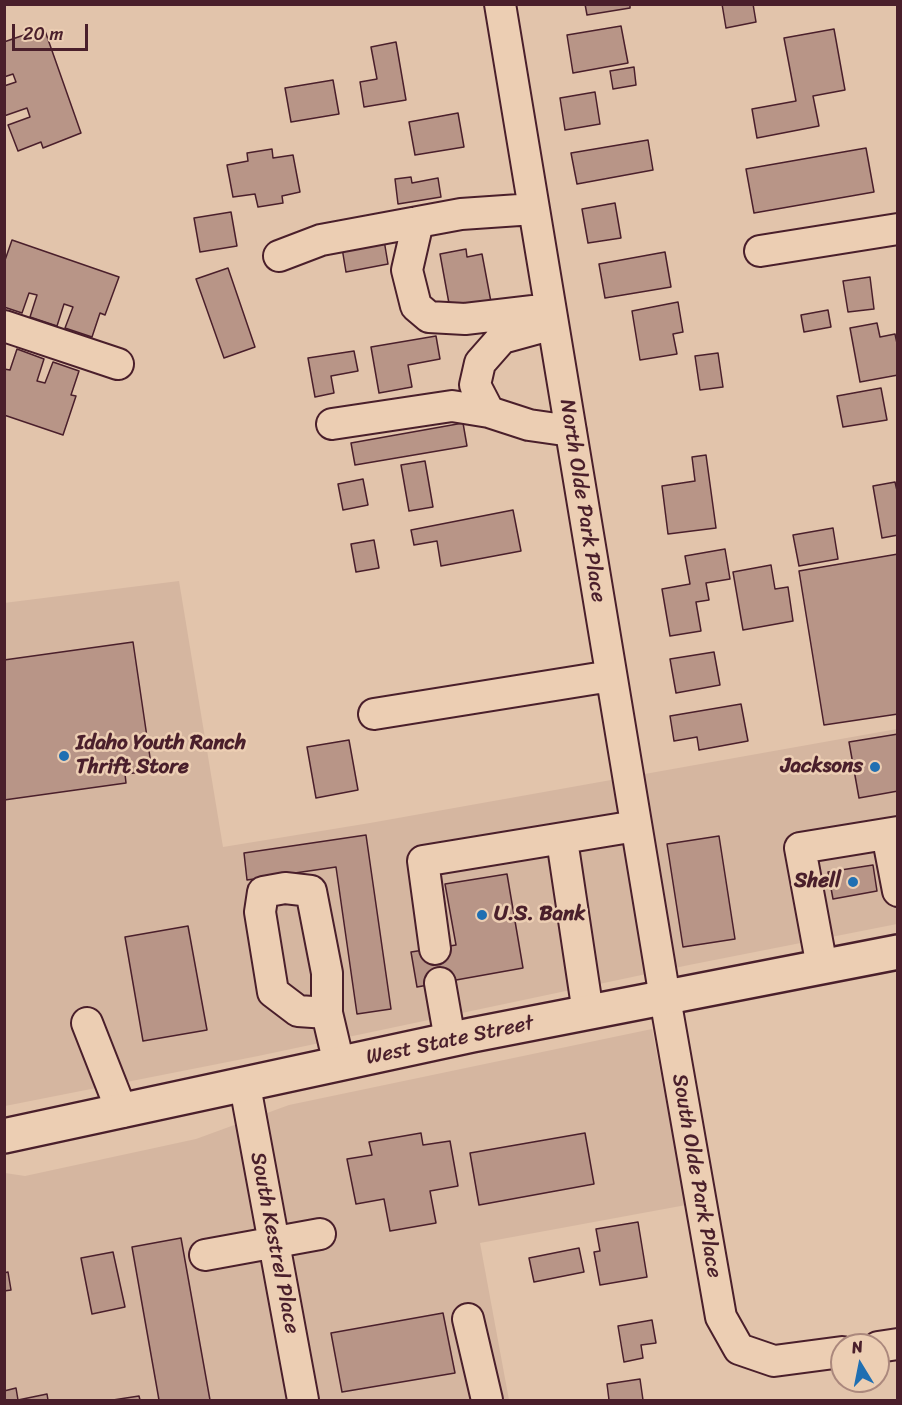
<!DOCTYPE html>
<html>
<head>
<meta charset="utf-8">
<style>
  body { margin:0 }
  #map { position:relative; width:902px; height:1405px; overflow:hidden; background:#e2c4ab; font-family:Sriracha,sans-serif }
  canvas { display:block }
  .frame { position:absolute; inset:0; border:6px solid #4a1f2b; pointer-events:none }
  .north { position:absolute; left:830px; top:1333px; width:60px; height:60px; box-sizing:border-box; background:#ecceb3; border:2px solid #ab887d; border-radius:50%; rotate:350deg; font-size:16px; font-weight:700; line-height:24px; text-align:center; color:#4a1f2b }
  .north::after { content:''; display:block; margin:auto; width:21px; height:27px; background:#1f6fb2; clip-path:polygon(50% 0,100% 100%,50% 72%,0 100%) }
  .scale { position:absolute; left:12px; top:24px; width:76px; height:27px; box-sizing:border-box; border:3px solid #4a1f2b; border-top:0; padding-left:8px; font-size:18px; line-height:21px; white-space:nowrap; color:#4a1f2b; -webkit-text-stroke:4px #ecceb3; paint-order:stroke }
</style>
</head>
<body>
<div id="map">
<canvas width="902" height="1405"></canvas>
<div class="frame"></div>
<div class="north">N</div>
<div class="scale">20 m</div>
</div>
<script>
const c = document.querySelector('canvas').getContext('2d');
c.lineJoin = 'round';
function fillPath(path, color) { c.fillStyle = color; c.fill(path, 'evenodd'); }
function stroke(path, color, width, dash) { c.strokeStyle = color; c.lineWidth = width; c.lineCap = dash ? 'butt' : 'round'; c.setLineDash(dash || []); c.stroke(path); }
function drawText(font, color, halo, rows, align = 'center') {
  c.font = font + ' Sriracha,sans-serif'; c.lineWidth = 5; c.setLineDash([]); c.textBaseline = 'middle'; c.strokeStyle = halo; c.fillStyle = color; for (const [text, x, y, turn = 0] of rows) {
    c.save(); c.translate(x, y); c.rotate((+turn || 0) * Math.PI / 180); c.textAlign = isNaN(turn) ? turn : align; if (halo) c.strokeText(text, 0, 0); c.fillText(text, 0, 0); c.restore();
  }
}
fillPath(new Path2D(`
  M179 581 223 847 370 823 897 729V924L689 965 258 1056 5 1106 4 603Z
  M652 1029 686 1205 480 1243 509 1400H5V1173L25 1176 196 1139 289 1105Z`), '#d5b6a0');
const building = new Path2D(`
  M585 4H630V8L587 15Z
  M722 4H753L756 22 726 28Z
  M621 26 628 63 573 73 567 35Z
  M44 28 81 133 43 148 41 142 18 151 8 125 30 117 27 108 4 116V86L16 82 13 74 4 77V42Z
  M834 29 845 90 813 96 819 126 757 138 752 109 796 101 784 38Z
  M396 42 406 100 364 107 360 82 377 79 371 47Z
  M634 67 636 85 613 89 610 71Z
  M333 80 339 114 291 122 285 88Z
  M595 92 600 124 565 130 560 98Z
  M458 113 464 147 415 155 409 122Z
  M648 140 653 170 577 184 571 153Z
  M866 148 874 192 754 213 746 169Z
  M272 149 273 158 293 155 300 192 282 196 283 203 258 207 255 194 233 197 227 165 248 161 247 153Z
  M411 177 412 183 438 178 441 197 398 204 395 179Z
  M615 203 621 238 588 243 582 209Z
  M231 212 237 246 200 252 194 218Z
  M12 240 119 277 105 315 100 313 92 337 65 328 73 307 64 304 57 326 30 317 37 295 29 293 22 313 4 307V263Z
  M384 240 388 264 346 272 342 248Z
  M466 249 467 257 482 254 491 302 450 309 440 254Z
  M665 252 671 287 605 298 599 264Z
  M228 268 255 347 224 358 196 279Z
  M870 277 874 309 848 312 843 281Z
  M678 302 683 332 673 334 677 354 640 360 632 311Z
  M828 310 831 327 804 332 801 315Z
  M877 323 880 337 895 334 898 348V375L860 382 850 328Z
  M436 336 440 359 408 365 412 387 379 393 371 347Z
  M17 349 44 359 37 381 45 383 53 362 79 371 71 395 76 396 63 435 4 415V369L10 370Z
  M354 351 358 371 331 376 334 393 315 397 308 358Z
  M718 353 723 387 700 390 695 356Z
  M881 388 887 420 843 427 837 396Z
  M463 423 467 446 355 465 351 443Z
  M706 455 716 528 668 534 662 486 695 481 692 457Z
  M425 461 433 507 409 511 401 465Z
  M363 479 368 505 343 510 338 484Z
  M895 482 898 495V535L882 538 873 486Z
  M513 510 521 551 441 566 437 541 414 545 411 530Z
  M833 528 838 559 799 566 793 535Z
  M374 540 379 568 356 572 351 544Z
  M725 549 730 579 706 583 709 600 696 602 701 631 670 636 662 589 690 584 685 556Z
  M898 554V714L824 725 799 571Z
  M771 565 775 589 788 587 793 621 743 630 733 572Z
  M133 642 152 771 125 774 126 783 4 800V660Z
  M714 652 720 685 676 693 670 659Z
  M741 704 748 741 699 750 697 737 674 741 670 716Z
  M898 734V791L859 798 849 742Z
  M349 740 358 790 316 798 307 747Z
  M366 835 391 1009 357 1014 336 867 247 880 244 853Z
  M719 836 735 939 683 947 667 844Z
  M873 865 877 891 833 899 828 872Z
  M507 874 523 968 417 987 411 952 456 945 445 884Z
  M188 926 207 1030 143 1041 125 937Z
  M421 1133 423 1145 450 1141 458 1186 430 1191 436 1223 390 1231 384 1199 356 1204 347 1159 372 1155 369 1142Z
  M585 1133 594 1184 479 1205 470 1153Z
  M638 1222 647 1277 600 1285 594 1252 600 1251 596 1229Z
  M181 1238 210 1400H159L132 1247Z
  M579 1248 584 1272 534 1282 529 1258Z
  M113 1252 125 1307 92 1314 81 1258Z
  M8 1272 11 1290 4 1291V1273Z
  M443 1313 455 1373 342 1392 331 1333Z
  M652 1320 656 1343 641 1345 643 1358 624 1362 618 1326Z
  M640 1379 643 1400H609L607 1384Z
  M16 1388 18 1400 47 1394 48 1400H4V1391Z
  M139 1396 140 1400H113Z`);
fillPath(building, '#b89587');
stroke(building, '#4a1f2b', 1.5);
const minor = new Path2D(`
  M500 4 665 998 721 1317 739 1349 774 1361 842 1352
  M418 222 407 270 416 306 429 317 465 319 550 309
  M760 251 898 229
  M279 256 321 240 461 214 534 209
  M553 324 502 338 480 363 475 385 489 412 529 425 571 431
  M4 326 118 364
  M332 424 452 406 489 412
  M374 714 611 676
  M887 834 898 891
  M562 840 588 1013
  M435 949 423 861 636 826
  M822 967 800 848 898 832
  M440 983 450 1040
  M327 1013 298 1011 273 992 260 912 263 892 285 888 311 891 327 973V1013L339 1064
  M87 1023 122 1112
  M245 1086 303 1400
  M205 1255 320 1234
  M468 1319 487 1400
  M878 1347 898 1344`);
const major = new Path2D(`
  M4 1136 472 1035 898 952`);
stroke(minor, '#4a1f2b', 34);
stroke(major, '#4a1f2b', 38);
stroke(minor, '#ecceb3', 30);
stroke(major, '#ecceb3', 33);
for (const [x, y, r, color] of [
  [64,756,6,"#1f6fb2"],
  [875,767,6,"#1f6fb2"],
  [853,882,6,"#1f6fb2"],
  [482,915,6,"#1f6fb2"]
]) { const dot = new Path2D(); dot.arc(x, y, r, 0, 2 * Math.PI); c.fillStyle = color; c.fill(dot); stroke(dot, '#ecceb3', 2); }
drawText('21px', '#4a1f2b', '#ecceb3', [
  ["North Olde Park Place",582,501,81],
  ["West State Street",450,1041,-12],
  ["South Olde Park Place",696,1176,80],
  ["South Kestrel Place",274,1243,79]
]);
drawText('bold 21px', '#4a1f2b', '#ecceb3', [
  ["Idaho Youth Ranch",76,744],
  ["Thrift Store",76,768],
  ["Jacksons",863,767,"right"],
  ["Shell",841,882,"right"],
  ["U.S. Bank",494,915]
], 'left');
</script>
</body>
</html>
